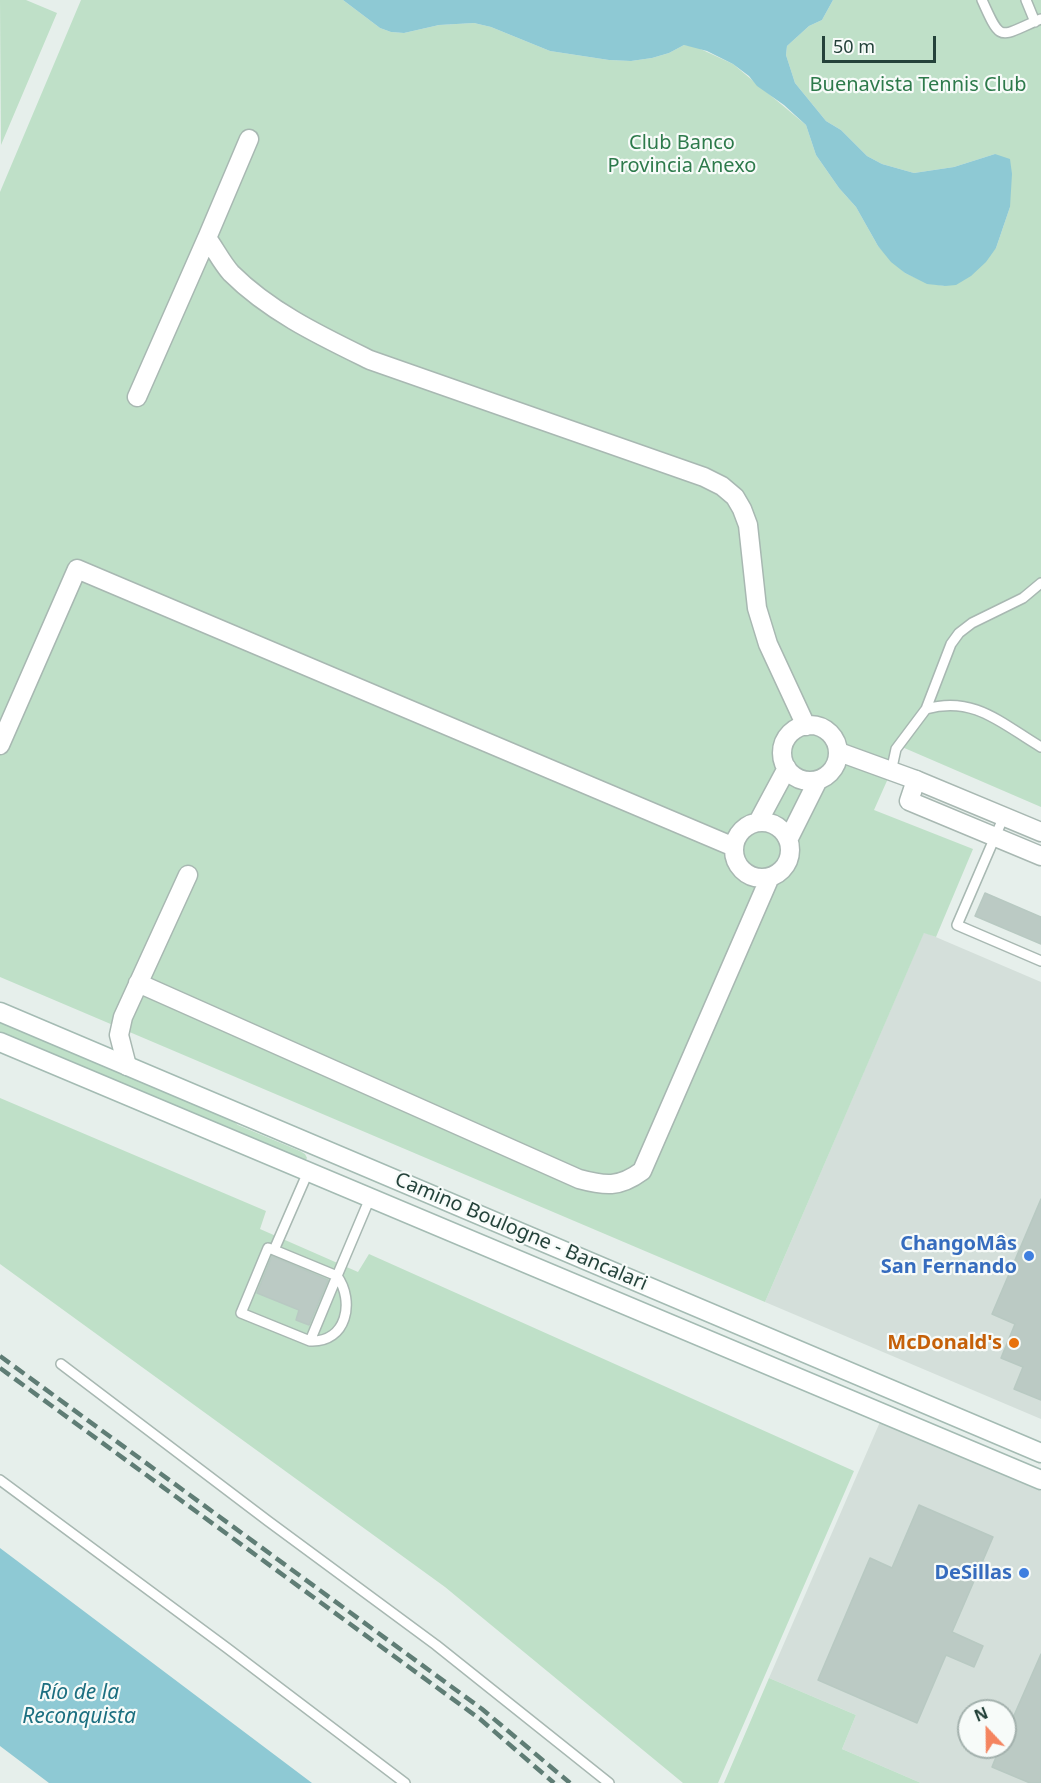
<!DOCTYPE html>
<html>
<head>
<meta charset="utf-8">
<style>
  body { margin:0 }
  #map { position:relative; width:1041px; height:1783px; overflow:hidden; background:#e6efeb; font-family:"Noto Sans",sans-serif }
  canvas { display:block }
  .north { position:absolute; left:957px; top:1699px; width:60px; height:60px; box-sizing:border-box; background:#f7fbf9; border:2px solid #a3b1ad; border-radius:50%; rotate:338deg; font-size:16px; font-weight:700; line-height:24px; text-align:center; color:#24423a }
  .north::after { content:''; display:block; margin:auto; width:21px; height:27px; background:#f4845f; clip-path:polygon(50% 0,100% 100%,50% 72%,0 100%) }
  .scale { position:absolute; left:822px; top:36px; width:114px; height:27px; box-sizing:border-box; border:3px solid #24423a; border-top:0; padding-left:8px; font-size:18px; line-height:21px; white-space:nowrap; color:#24423a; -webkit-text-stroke:4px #f7fbf9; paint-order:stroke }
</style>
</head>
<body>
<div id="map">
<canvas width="1041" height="1783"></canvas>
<div class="north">N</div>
<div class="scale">50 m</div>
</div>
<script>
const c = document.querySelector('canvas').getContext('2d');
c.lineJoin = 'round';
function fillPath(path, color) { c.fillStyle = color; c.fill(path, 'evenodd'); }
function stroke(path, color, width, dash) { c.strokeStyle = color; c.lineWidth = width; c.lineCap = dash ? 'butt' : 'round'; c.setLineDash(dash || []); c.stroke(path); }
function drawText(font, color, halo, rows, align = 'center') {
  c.font = font + ' "Noto Sans",sans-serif'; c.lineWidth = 4.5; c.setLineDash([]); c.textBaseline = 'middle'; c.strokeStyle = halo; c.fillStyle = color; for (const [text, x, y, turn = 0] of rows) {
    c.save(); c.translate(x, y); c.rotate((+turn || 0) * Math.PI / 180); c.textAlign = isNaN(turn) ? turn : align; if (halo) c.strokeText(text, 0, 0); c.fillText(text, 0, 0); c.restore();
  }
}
fillPath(new Path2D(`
  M924 932 1041 982V1419L765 1302Z
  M880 1422 1041 1491V1783H921L842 1749 856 1715 769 1678ZM969 1711H1005V1747H969Z`), '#d4dfda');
fillPath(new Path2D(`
  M0 0H26L57 13 1 145Z
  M81 0H343L380 28 391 32 404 33 439 25 474 23 491 27 550 51 609 60 631 61 652 58 669 53 684 45 694 46 733 64 806 125 816 155 839 188 856 207 878 246 905 273 927 283 945 286 996 248 1010 207V196L995 154 954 167 914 173 882 164 867 156 841 130 826 121 795 83 786 55 787 46 809 26 822 20 833 0H1041V807L902 747 874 810 973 849 936 937 924 933 765 1302 0 977V192Z
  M0 1022 226 1116 238 1125 300 1151 305 1154 307 1158 305 1161 0 1035Z
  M0 1098 266 1211 260 1229 358 1272 369 1254 854 1471 718 1783H683L445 1587 0 1264Z
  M769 1678 856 1715 842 1749 921 1783H724Z`), '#bfe0c8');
fillPath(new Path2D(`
  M343 0H833L822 20 809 26 787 46 786 55 795 83 826 121 841 130 867 156 882 164 914 173 954 167 995 154 1010 159 1012 174 1010 207 996 248 986 262 971 276 956 285 945 286 927 284 905 273 891 262 878 246 856 207 839 188 816 155 806 125 784 105 757 86 749 76 733 64 707 51 684 45 669 53 652 58 631 61 609 60 550 51 491 27 474 23 439 25 404 33 391 32 380 28Z
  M0 1548 312 1783H49L0 1746Z`), '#8ec9d4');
const building = new Path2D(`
  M985 893 1041 917V944L975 916Z
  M1041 1199V1400L1014 1389 1023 1367 1001 1358 1015 1324 992 1314Z
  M272 1256 328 1280 309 1325 296 1320 299 1310 257 1293Z
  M919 1505 993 1537 952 1632 983 1646 974 1667 946 1655 917 1723 818 1680 870 1558 892 1568Z
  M1041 1654V1783H1030L992 1767 1000 1747H1005V1736Z`);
fillPath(building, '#bbcac4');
stroke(building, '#b8c9c2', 1.5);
const service = new Path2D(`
  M982 0C1002 45 999 36 1041 19
  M1026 0 1035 22
  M926 709C974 695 1002 724 1041 747
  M891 772 896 749 926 709 951 644 959 633 972 623 1023 598 1041 583
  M1004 816 957 925 1041 961
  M274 1250 268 1248 241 1313 310 1341 337 1276 274 1250 308 1172
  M310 1341C347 1343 355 1301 337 1276L370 1198
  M61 1364 268 1521 436 1645 609 1783
  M0 1480 227 1648 405 1783`);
const minor = new Path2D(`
  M249 139 207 238C215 249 222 263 231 273 270 312 321 336 370 360L704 477 722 486 735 497 742 509 748 525 757 608 768 644 806 726
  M137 397 207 238
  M782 753a28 28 0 1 1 56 0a28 28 0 1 1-56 0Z
  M0 745 77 569 734 847
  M839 752 916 780
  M758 822 787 768
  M734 850a28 28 0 1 1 56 0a28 28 0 1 1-56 0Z
  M788 840 818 780
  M138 983 579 1179C605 1186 619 1188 642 1171L770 877
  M127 1066 119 1035 123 1017 188 875`);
const tertiary = new Path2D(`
  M1041 832 916 780 909 801 1041 856`);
const secondary = new Path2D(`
  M0 1012 1041 1453
  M0 1042 1041 1480`);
stroke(service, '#a8b8b2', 12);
stroke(minor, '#a8b8b2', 21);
stroke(tertiary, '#a8b8b2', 21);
stroke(secondary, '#a4bbb3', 21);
stroke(service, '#fff', 9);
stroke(minor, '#fff', 18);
stroke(tertiary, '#fff', 18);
stroke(secondary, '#fff', 18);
stroke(new Path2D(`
  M0 1356 482 1709 570 1783
  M0 1368 480 1719 554 1783`), '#5f7d75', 4.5, [12, 6]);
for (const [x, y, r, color] of [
  [1029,1256,6,"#3f7fe0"],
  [1014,1343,6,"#e8710a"],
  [1024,1573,6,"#3f7fe0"]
]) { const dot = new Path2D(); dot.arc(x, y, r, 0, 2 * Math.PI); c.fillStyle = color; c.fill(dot); stroke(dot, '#f7fbf9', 2); }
drawText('20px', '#2d7a4b', '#f7fbf9', [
  ["Buenavista Tennis Club",918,85],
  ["Club Banco",682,143],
  ["Provincia Anexo",682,166]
]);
drawText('20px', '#24423a', '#f7fbf9', [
  ["Camino Boulogne - Bancalari",521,1232,23]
]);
drawText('bold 20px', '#366cbe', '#f7fbf9', [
  ["ChangoMâs",1017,1244],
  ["San Fernando",1017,1267],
  ["DeSillas",1012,1573]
], 'right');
drawText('bold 20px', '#c56008', '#f7fbf9', [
  ["McDonald's",1002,1343]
], 'right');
drawText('italic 21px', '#1c6f80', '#f7fbf9', [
  ["Río de la",79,1693],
  ["Reconquista",79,1717]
]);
</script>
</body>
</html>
